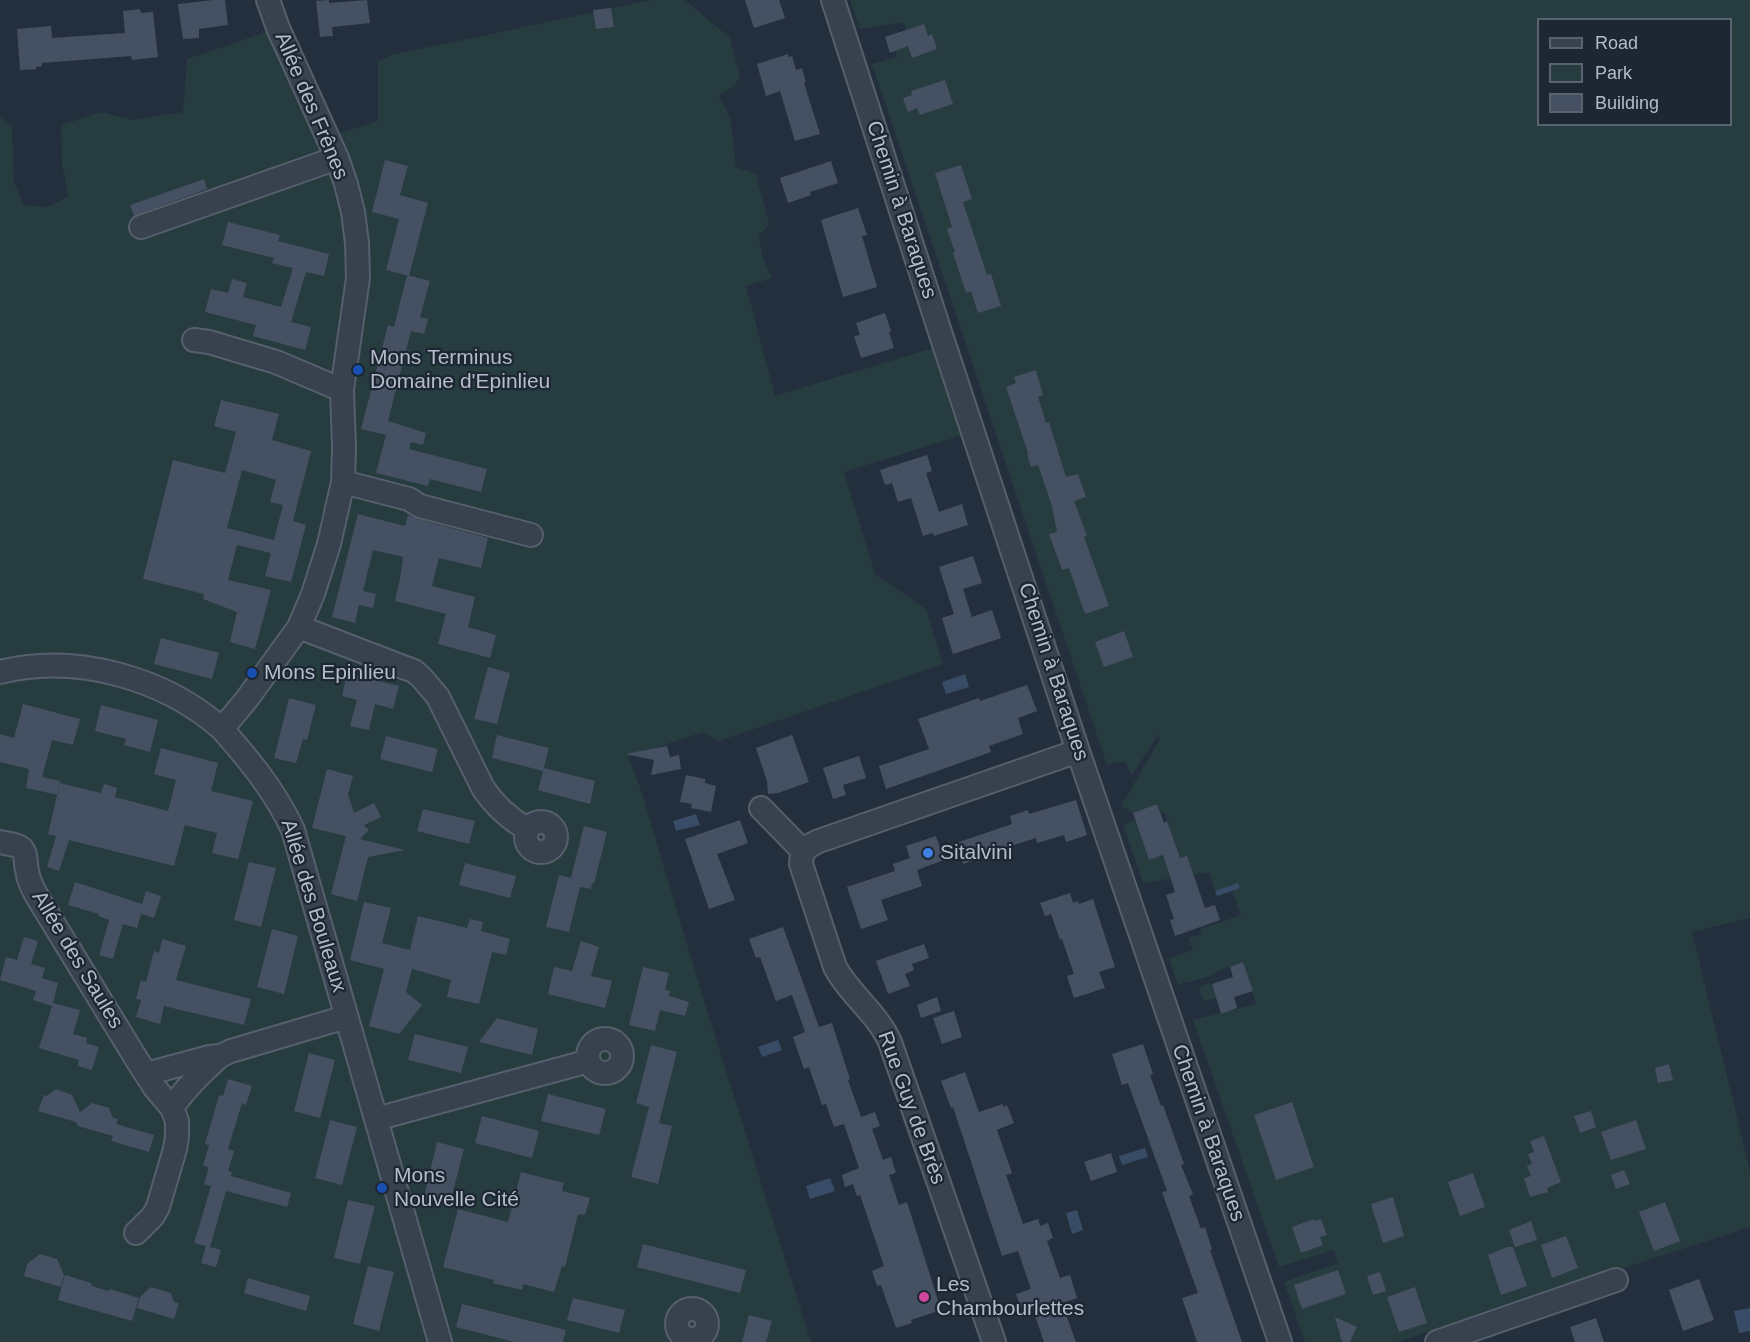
<!DOCTYPE html>
<html>
<head>
<meta charset="utf-8">
<style>
  body { margin:0 }
  #map { position:relative; width:1750px; height:1342px; overflow:hidden; background:#242f3e; font-family:Helvetica,sans-serif }
  canvas { display:block }
  .legend { position:absolute; left:1537px; top:18px; width:195px; height:108px; box-sizing:border-box; background:#1d2633; border:2px solid #59626f; margin:0; padding:8px 10px; list-style:none; font-size:18px; color:#b4bcc9 }
  .legend li { display:flex; align-items:center; gap:12px; height:30px }
  .legend b { width:30px; border:2px solid #59626f }
</style>
</head>
<body>
<div id="map">
<canvas width="1750" height="1342"></canvas>
<ul class="legend">
<li><b style="height:8px;background:#38414e"></b>Road</li>
<li><b style="height:16px;background:#263c3f"></b>Park</li>
<li><b style="height:16px;background:#455162"></b>Building</li>
</ul>
</div>
<script>
const c = document.querySelector('canvas').getContext('2d');
c.lineJoin = 'round';
function fillPath(path, color) { c.fillStyle = color; c.fill(path, 'evenodd'); }
function stroke(path, color, width, dash) { c.strokeStyle = color; c.lineWidth = width; c.lineCap = dash ? 'butt' : 'round'; c.setLineDash(dash || []); c.stroke(path); }
function drawText(font, color, halo, rows, align = 'center') {
  c.font = font + ' Helvetica,sans-serif'; c.lineWidth = 4.5; c.setLineDash([]); c.textBaseline = 'middle'; c.strokeStyle = halo; c.fillStyle = color; for (const [text, x, y, turn = 0] of rows) {
    c.save(); c.translate(x, y); c.rotate((+turn || 0) * Math.PI / 180); c.textAlign = isNaN(turn) ? turn : align; if (halo) c.strokeText(text, 0, 0); c.fillText(text, 0, 0); c.restore();
  }
}
fillPath(new Path2D(`
  M651 0H685L730 38 740 77 734 86 719 96 730 117 736 167 756 174 769 224 759 236 762 255 772 278 746 286 775 396 936 347 963 435 844 472 875 574 926 609 943 664 719 741 703 732 628 757 642 793 701 991 811 1342H0V116L12 126 14 181 23 205 48 207 69 196 62 165 61 125 102 112 132 120 183 112 187 59 278 28 328 137 378 121V61L392 55Z
  M850 0H1750V918L1692 932 1750 1171V1227L1397 1342H1305L1284 1282 1338 1263 1333 1250 1279 1267 1193 1020 1256 1004 1243 963 1225 968 1207 977 1178 985 1169 958 1193 950 1189 938 1202 934 1201 929 1241 915 1232 891 1217 896 1209 872 1143 883 1123 825 1135 820 1149 860 1173 852 1171 833 1165 812 1161 813 1157 804 1133 813 1121 806 1160 739 1158 735 1132 775 1124 761 1107 765 872 64 897 57 891 35 906 30 903 22 860 29ZM1538 20H1730V124H1538Z
  M1211 983 1216 998 1203 1001 1199 987Z`), '#263c3f');
fillPath(new Path2D(`
  M965 674 969 687 946 694 942 682Z
  M696 814 700 825 676 831 673 821Z
  M1238 883 1240 888 1217 896 1215 891Z
  M778 1040 782 1050 762 1057 758 1047Z
  M1145 1148 1148 1157 1122 1165 1119 1156Z
  M830 1178 835 1191 810 1199 806 1186Z
  M1077 1210 1083 1230 1072 1234 1066 1213Z
  M1750 1308V1331L1739 1333 1734 1311Z`), '#394c67');
fillPath(new Path2D(`
  M213 0H225L228 25 199 29V38L183 39 178 4Z
  M329 0V3L367 0 370 23 332 27 333 36 320 37 316 1Z
  M745 0H779L785 18 754 28Z
  M611 8 614 27 596 29 593 10Z
  M140 9 141 13 153 12 158 57 132 60 131 56 42 63V66L36 67V69L20 70 17 29 51 26 52 38 125 33 123 11Z
  M924 24 928 36 932 34 937 49 912 58 908 46 890 53 885 37Z
  M788 54V57L792 56 796 70 802 68 806 82 804 83 820 134 795 141 780 91 766 96 757 64Z
  M945 80 953 104 920 115 917 108 908 112 903 98 912 95 911 91Z
  M385 160 408 166 400 195 428 203 409 276 386 270 399 219 372 212Z
  M831 161 838 183 810 192 811 195 788 203 780 178Z
  M961 165 972 199 963 202 987 275 991 274 1001 306 978 313 971 291 966 293 953 253 955 252 947 229 952 227 935 173Z
  M204 179 207 189 134 216 130 205Z
  M858 208 867 235 862 236 877 287 843 297 821 220Z
  M228 222 280 235 278 241 329 254 324 276 306 272 291 322 311 327 305 350 253 336 256 325 205 312 211 289 228 293 232 279 247 283 243 297 281 307 293 268 272 263 274 258 222 245Z
  M407 275 430 281 420 317 428 319 424 334 411 331 388 421 426 433 423 445 411 442 409 449 487 469 481 492 430 479 428 486 376 473 386 435 361 429 388 325 394 327Z
  M885 313 891 331 889 332 894 348 861 358 854 336 860 335 856 323Z
  M1036 370 1043 395 1038 397 1046 423 1049 422 1066 477 1078 474 1086 497 1074 501 1087 536 1084 537 1109 606 1085 614 1069 568 1062 570 1049 534 1057 532 1052 506 1038 465 1031 467 1027 454 1028 453 1006 387 1016 383 1014 377Z
  M221 400 279 414 272 440 311 451 293 521 306 525 291 582 265 576 271 553 237 545 228 580 271 590 255 649 230 642 237 612 203 599 204 594 143 579 173 460 225 473 236 432 214 426ZM242 470 276 480 270 502 283 505 274 540 227 528Z
  M927 455 932 471 926 473 939 512 962 504 968 525 934 536 933 533 923 536 911 498 898 502 892 483 885 485 880 470Z
  M358 514 405 526 408 515 417 519 488 538 481 568 439 558 432 586 475 597 468 627 496 635 490 658 438 644 446 614 395 601 400 578 403 557 373 550 363 591 376 594 373 608 359 605 355 623 332 617Z
  M973 556 982 583 963 589 972 617 992 610 1001 638 953 654 942 618 954 614 939 567Z
  M1124 631 1133 657 1104 667 1095 642Z
  M161 638 219 653 212 679 154 664Z
  M488 667 510 673 497 724 474 719Z
  M347 673 399 686 393 709 375 704 369 730 350 726 357 700 342 696Z
  M1027 685 1037 711 1018 718 1023 734 989 746 991 752 886 789 879 766 929 749 918 719 979 698 980 701Z
  M289 698 316 705 307 740 303 739 296 763 274 758Z
  M23 704 80 719 73 745 52 740 42 777 60 781 58 795 26 788 29 769 0 762V734L14 738Z
  M101 705 158 720 150 752 124 745 126 739 95 731Z
  M497 735 549 748 543 771 492 758Z
  M792 735 809 782 778 793 768 794 767 781 756 748Z
  M386 736 438 749 432 772 380 759Z
  M667 746 670 757 679 755 681 769 651 775 654 760 625 754Z
  M161 748 218 763 211 791 253 801 238 859 212 853 217 833 185 825 174 866 69 840 59 871 47 867 56 836 48 834 60 783 101 793 104 784 117 788 115 797 168 811 176 780 154 774Z
  M859 756 866 778 843 785 846 795 833 799 823 768Z
  M544 768 595 781 590 804 538 790Z
  M327 769 353 776 348 794 354 813 374 803 381 817 364 825 369 830 360 839 405 850 368 857 357 901 331 894 346 836 312 828Z
  M686 775 705 779V783L716 786 711 812 691 808 692 804 680 802Z
  M1076 800 1087 835 1066 842 1064 835 1037 843 1036 838 995 851 996 853 963 864 956 843 1012 824 1010 816 1028 810 1029 814Z
  M1157 804 1164 823 1167 821 1180 858 1187 856 1205 908 1215 905 1220 920 1175 936 1170 920 1174 919 1166 895 1175 892 1163 855 1149 860 1133 813Z
  M423 809 475 821 469 844 417 831Z
  M740 820 748 843 717 854 735 900 709 909 685 839Z
  M584 826 607 832 594 884 592 883 591 889 580 887 569 932 546 927 559 875 571 878Z
  M936 836 944 860 917 870 922 886 881 900 888 920 861 929 847 887 895 871 893 864 910 858 906 846Z
  M249 862 276 868 261 927 234 920Z
  M465 863 516 876 510 898 459 885Z
  M75 882 142 904 146 891 161 896 154 918 141 914 137 928 123 924 113 959 99 955 109 920 98 916 99 914 68 905Z
  M1070 893 1073 903 1078 901 1079 904 1093 899 1115 967 1099 972 1105 988 1074 998 1067 976 1074 974 1062 939 1060 940 1051 914 1045 916 1040 903Z
  M364 902 391 908 382 943 410 950 418 916 467 928 470 919 483 922 481 931 510 939 506 955 492 952 479 1004 447 997 451 980 412 969 406 992 422 1005 399 1034 369 1026 384 969 350 960Z
  M783 927 819 1027 832 1023 850 1079 848 1080 861 1117 875 1112 880 1126 872 1129 883 1160 891 1157 896 1173 889 1175 899 1205 907 1202 941 1310 911 1320 912 1323 896 1328 881 1285 877 1286 872 1271 884 1266 860 1195 857 1196 853 1184 845 1187 842 1175 859 1168 844 1124 834 1127 826 1104 822 1105 809 1067 804 1069 793 1037 805 1032 792 995 776 1001 760 957 756 958 749 939Z
  M272 929 298 936 284 994 257 987Z
  M24 937 38 941 31 964 45 968 42 978 58 983 53 1003 80 1010 73 1034 87 1038 86 1043 99 1047 92 1070 78 1066 79 1060 39 1048 52 1006 33 1000 36 991 0 980 6 957 17 960Z
  M162 939 186 946 176 980 251 999 244 1025 164 1006 160 1024 136 1017 141 1000 136 999 141 980 146 982 154 951 159 953Z
  M581 941 599 947 591 976 612 981 605 1008 548 994 554 967 572 971Z
  M924 944 929 958 912 964 914 970 905 974 910 986 888 994 876 961Z
  M1243 962 1253 991 1234 997 1237 1008 1221 1014 1212 984 1233 977 1230 967Z
  M643 967 669 973 665 990 670 991 669 996 689 1002 685 1016 660 1010 655 1031 629 1025Z
  M937 997 941 1011 921 1018 917 1005Z
  M954 1011 962 1037 942 1044 933 1018Z
  M497 1018 538 1029 532 1055 479 1042Z
  M415 1034 468 1047 461 1073 408 1060Z
  M1143 1044 1153 1074 1150 1075 1161 1106 1163 1105 1184 1164 1181 1165 1193 1194 1189 1196 1201 1229 1205 1227 1212 1249 1210 1250 1242 1342H1197L1182 1298 1198 1293 1162 1192 1167 1191 1128 1083 1122 1085 1112 1054Z
  M651 1045 677 1052 659 1123 672 1126 658 1184 631 1177 649 1107 636 1103Z
  M309 1053 335 1060 320 1118 294 1111Z
  M1669 1064 1673 1080 1658 1083 1655 1068Z
  M965 1072 979 1112 1003 1104V1107L1007 1105 1014 1123 997 1130 1012 1173 1006 1175 1023 1224 1038 1219 1040 1226 1048 1223 1053 1238 1047 1241 1060 1278 1070 1275 1077 1298 1062 1303 1076 1342H1044L1031 1304 1021 1308 1016 1294 1031 1289 1018 1251 1002 1256 953 1107 951 1108 941 1081Z
  M228 1079 252 1086 246 1105 242 1103 228 1149 234 1151 228 1171 232 1172 231 1176 291 1193 287 1207 226 1191 210 1247 221 1250 216 1267 201 1263 206 1246 194 1243 211 1186 204 1184 209 1167 203 1166 209 1145 205 1144 219 1095 223 1096Z
  M56 1089 72 1095 80 1112 92 1103 109 1108 113 1118 118 1119 116 1124 154 1135 149 1152 111 1141 113 1136 78 1126 76 1122 38 1111 44 1095 47 1096Z
  M548 1094 606 1109 599 1135 541 1121Z
  M1292 1102 1314 1167 1276 1180 1254 1115Z
  M1591 1111 1596 1127 1580 1133 1574 1116Z
  M482 1116 539 1131 532 1158 475 1143Z
  M330 1120 357 1127 342 1185 315 1178Z
  M1636 1120 1646 1149 1611 1160 1601 1132Z
  M1544 1136 1561 1182 1547 1188 1548 1192 1530 1197 1524 1178 1531 1176 1527 1166 1532 1164 1528 1154 1534 1152 1530 1141Z
  M437 1142 464 1149 449 1207 423 1201Z
  M1111 1153 1117 1172 1091 1181 1084 1162Z
  M1624 1170 1630 1184 1616 1189 1611 1175Z
  M521 1172 564 1183 562 1191 590 1198 585 1215 578 1214 565 1267 562 1266 554 1292 523 1284 522 1290 493 1283 494 1280 443 1267 458 1209 508 1222Z
  M1473 1173 1485 1207 1460 1216 1448 1182Z
  M1393 1197 1404 1236 1383 1243 1371 1204Z
  M348 1200 375 1206 360 1264 334 1258Z
  M1665 1202 1680 1241 1654 1251 1639 1212Z
  M1314 1219V1221L1321 1219 1327 1235 1320 1237 1323 1245 1301 1253 1292 1227Z
  M1531 1221 1537 1240 1515 1247 1509 1230Z
  M1566 1236 1578 1268 1552 1278 1541 1245Z
  M643 1244 746 1270 740 1293 637 1267Z
  M1507 1247H1513L1527 1286 1501 1295 1488 1255Z
  M40 1254 57 1259 64 1275 61 1287 24 1276 27 1264Z
  M368 1266 394 1272 379 1331 353 1324Z
  M1338 1270 1346 1294 1302 1309 1294 1285Z
  M1380 1272 1386 1291 1373 1295 1367 1276Z
  M65 1275 91 1283 92 1286 108 1291 110 1289 139 1298 132 1321 58 1300Z
  M248 1278 310 1296 306 1311 244 1293Z
  M1699 1279 1714 1320 1683 1331 1669 1290Z
  M151 1287 171 1293 174 1302 179 1303 174 1319 137 1308 140 1297Z
  M1415 1287 1427 1323 1399 1332 1387 1297Z
  M573 1298 625 1310 619 1333 567 1320Z
  M462 1304 566 1330 563 1342H514L456 1327Z
  M749 1315 772 1321 766 1342H742Z
  M1335 1317 1357 1327 1350 1342H1342Z
  M1596 1318 1604 1342H1575L1570 1327Z`), '#455162');
const minor = new Path2D(`
  M833 0 941 335 1078 751 1280 1342
  M141 227 337 158
  M194 340 209 342 276 362 342 390
  M343 482 409 499 420 506 531 535
  M299 627 403 667 414 671 422 678 438 697 483 788C495 806 508 818 527 829
  M0 672C76 653 164 678 222 729 250 761 275 791 293 830L440 1342
  M222 729 247 699 299 627 313 594 329 544 343 482 344 448 342 390 358 278 357 243 353 212 346 184 337 158 278 28 268 0
  M761 808 803 851
  M526 837a15 15 0 1 1 30 0a15 15 0 1 1-30 0Z
  M0 842C7 844 19 844 23 850 27 856 25 864 27 870 28 880 33 889 38 898L137 1060 155 1088 172 1108 177 1121V1137L175 1149 158 1207 153 1216 136 1233
  M588 1056a17 17 0 1 1 34 0a17 17 0 1 1-34 0Z
  M146 1074 209 1057 220 1056 231 1051 346 1017
  M172 1108C185 1088 202 1072 220 1056
  M376 1119 589 1061
  M677 1324a15 15 0 1 1 30 0a15 15 0 1 1-30 0Z
  M994 1342 890 1042C877 1013 850 995 835 967L801 864C801 851 807 846 819 841L1078 751
  M1437 1342 1616 1280`);
stroke(minor, '#565f6c', 26);
stroke(minor, '#38414e', 22);
for (const [x, y, r, color] of [
  [358,370,6,"#1a4fb4"],
  [252,673,6,"#1a4fb4"],
  [928,853,6,"#3f7fe0"],
  [382,1188,6,"#1a4fb4"],
  [924,1297,6,"#d1479c"]
]) { const dot = new Path2D(); dot.arc(x, y, r, 0, 2 * Math.PI); c.fillStyle = color; c.fill(dot); stroke(dot, '#1d2633', 2); }
drawText('21px', '#b4bcc9', '#1d2633', [
  ["Allée des Frênes",311,106,67],
  ["Chemin à Baraques",901,210,72],
  ["Chemin à Baraques",1053,672,72],
  ["Allée des Bouleaux",313,906,73],
  ["Allée des Saules",77,960,59],
  ["Rue Guy de Brès",911,1108,70],
  ["Chemin à Baraques",1208,1133,71]
]);
drawText('21px', '#b4bcc9', '#1d2633', [
  ["Mons Terminus",370,358],
  ["Domaine d'Epinlieu",370,382],
  ["Mons Epinlieu",264,673],
  ["Sitalvini",940,853],
  ["Mons",394,1176],
  ["Nouvelle Cité",394,1200],
  ["Les",936,1285],
  ["Chambourlettes",936,1309]
], 'left');
</script>
</body>
</html>
